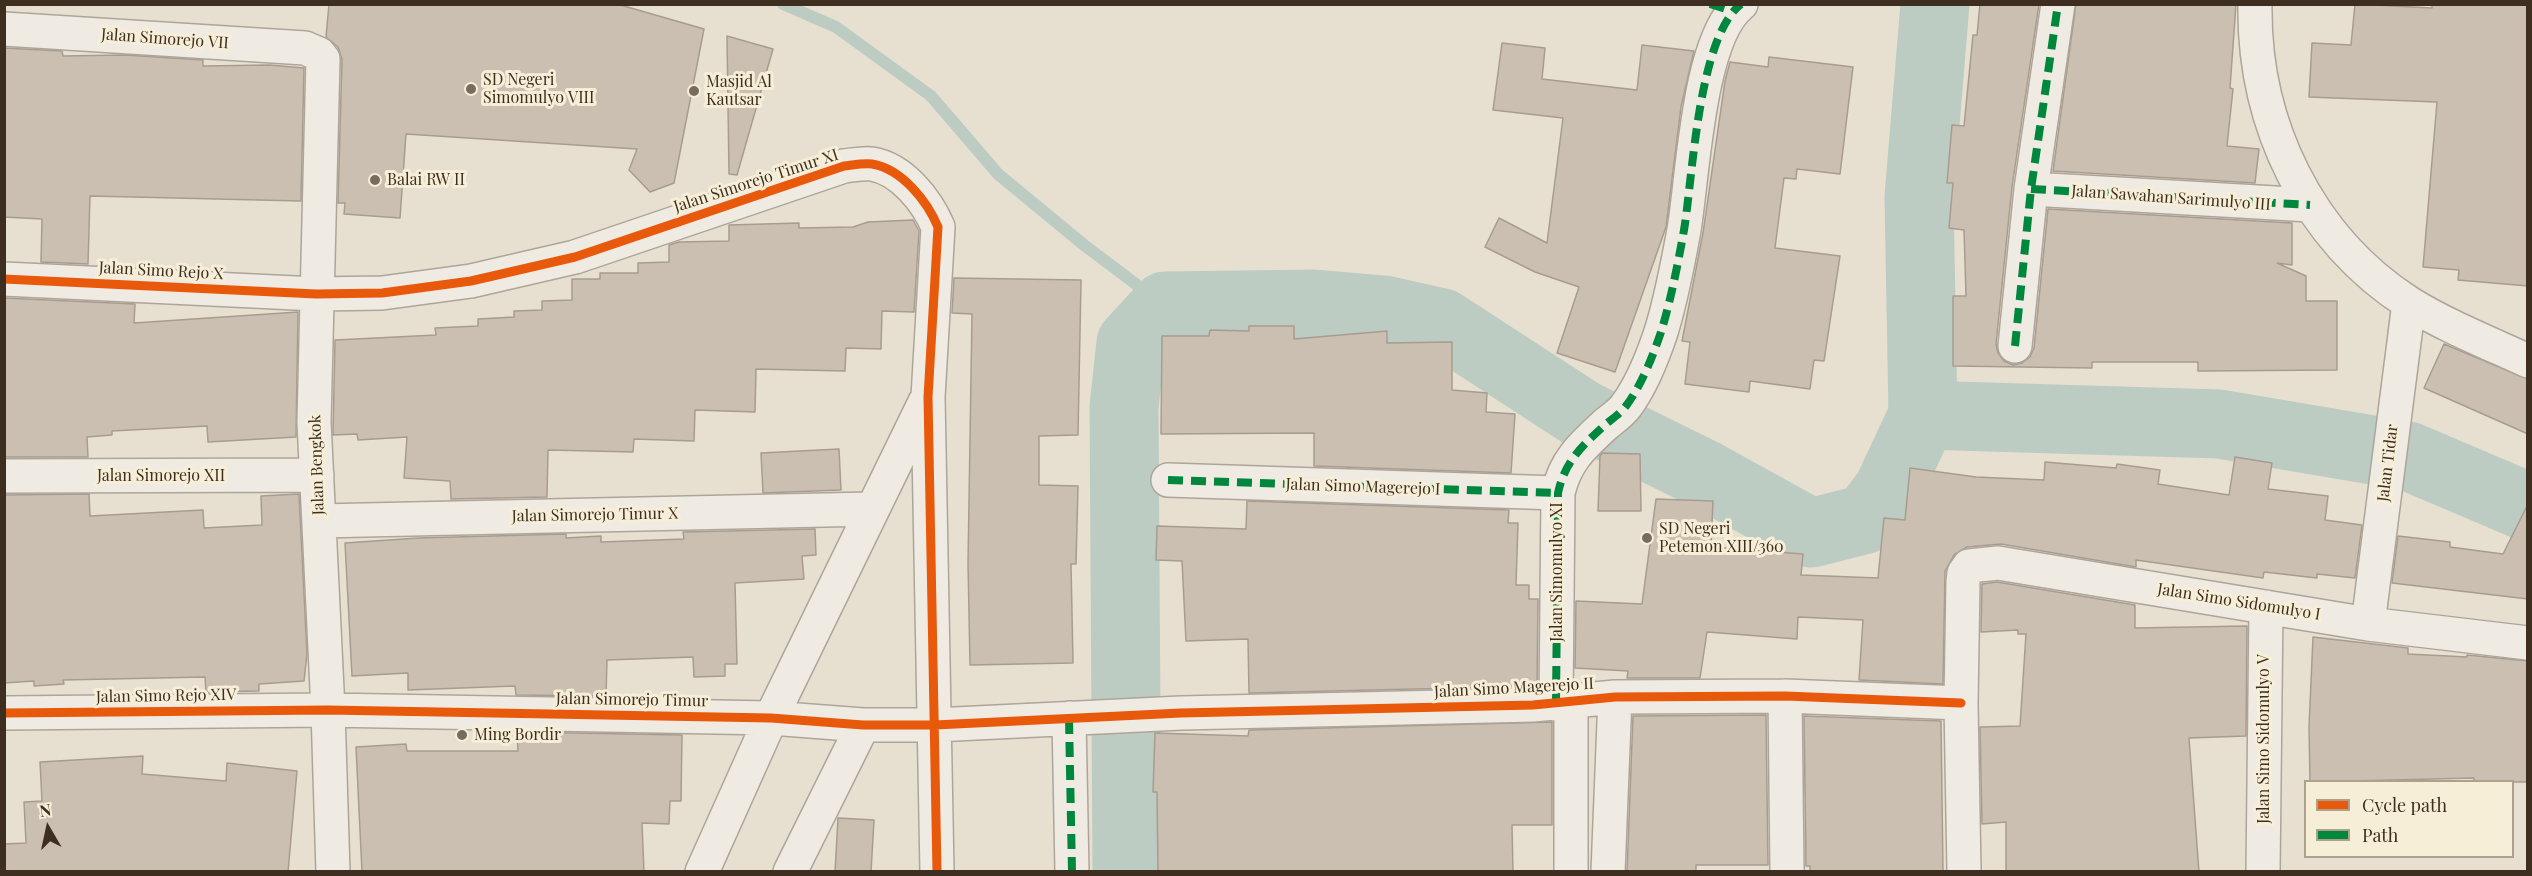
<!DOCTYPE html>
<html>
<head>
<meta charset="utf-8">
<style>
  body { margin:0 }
  #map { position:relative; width:2532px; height:876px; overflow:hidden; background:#e7e0d1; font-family:"Playfair Display",serif }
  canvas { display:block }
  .frame { position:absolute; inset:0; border:6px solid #3d2e20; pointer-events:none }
  .legend { position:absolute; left:2304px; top:780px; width:210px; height:78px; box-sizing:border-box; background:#f7eed8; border:2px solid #ada18e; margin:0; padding:8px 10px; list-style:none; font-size:18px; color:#3d2e20 }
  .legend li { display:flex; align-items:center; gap:12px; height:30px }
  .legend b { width:30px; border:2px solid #ada18e }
  .north { position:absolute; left:18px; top:798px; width:60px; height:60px; -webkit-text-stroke:4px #f7eed8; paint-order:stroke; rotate:351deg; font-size:16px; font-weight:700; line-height:24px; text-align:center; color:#3d2e20 }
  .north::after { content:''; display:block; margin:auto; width:21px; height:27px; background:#3d2e20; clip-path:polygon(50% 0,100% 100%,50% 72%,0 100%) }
</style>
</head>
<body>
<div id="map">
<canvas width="2532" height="876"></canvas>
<div class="frame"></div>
<ul class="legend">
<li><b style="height:8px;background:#e8590c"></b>Cycle path</li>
<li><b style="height:8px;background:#00873e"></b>Path</li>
</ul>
<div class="north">N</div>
</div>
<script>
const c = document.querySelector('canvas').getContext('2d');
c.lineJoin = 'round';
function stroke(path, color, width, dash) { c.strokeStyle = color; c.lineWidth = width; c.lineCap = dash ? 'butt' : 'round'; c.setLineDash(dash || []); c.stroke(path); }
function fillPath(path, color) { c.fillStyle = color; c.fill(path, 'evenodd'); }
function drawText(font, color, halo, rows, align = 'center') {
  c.font = font + ' "Playfair Display",serif'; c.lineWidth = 6; c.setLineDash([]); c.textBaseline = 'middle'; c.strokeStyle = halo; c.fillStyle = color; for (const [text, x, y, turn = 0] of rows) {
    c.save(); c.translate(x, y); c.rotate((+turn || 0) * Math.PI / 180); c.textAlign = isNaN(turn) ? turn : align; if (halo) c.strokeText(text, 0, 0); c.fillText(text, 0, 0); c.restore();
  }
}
stroke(new Path2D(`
  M783 4 836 27 931 96 998 174 1084 245 1165 306`), '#bcccc2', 12);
stroke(new Path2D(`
  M1923 415 2219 424 2408 456 2528 507
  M1127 872 1124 407 1131 343 1165 306 1315 304 1384 310 1442 323 1582 414 1704 474 1811 533 1866 519 1888 490 1923 415 1919 197 1935 4`), '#bcccc2', 69);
const building = new Path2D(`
  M329 4H617L704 29 674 183 650 192 629 170 637 149 406 134 400 218 344 214 345 203H338L342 59 338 47 326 37Z
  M1980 4H2039L2012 187 1996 344 1998 353 2004 361 2013 365 2022 363 2030 357 2034 348 2048 209 2292 223V265L2277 263 2306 276V301H2337V370L2198 371V362H2092V368L1953 366V296H1966L1964 230 1949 228 1953 183H1947L1952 125 1964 126 1973 35H1977Z
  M2076 4H2236L2230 88 2233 89 2227 146 2259 149 2255 183 2053 171Z
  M2355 4 2432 8V4H2528V286L2458 280 2459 270 2423 267 2437 102 2309 97 2312 43 2351 45Z
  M727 36 773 49 737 175 729 174Z
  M1502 43 1545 48 1542 79 1637 90 1642 45 1694 51 1681 107 1666 227 1615 372 1557 353 1579 287 1535 272 1485 247 1499 218 1547 243 1563 118 1493 110Z
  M4 48 62 51 63 56 125 55 203 60V66L270 65 304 68 301 201 90 196 88 264 41 262 42 219 4 217Z
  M1769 57 1853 67 1840 174 1797 169 1796 179 1784 178 1775 248 1840 256 1824 361 1814 360 1810 389 1750 381 1749 392 1685 384 1690 342 1682 341 1703 233 1725 81 1730 62 1768 67Z
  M913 220 919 231 914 312 882 311 881 349 846 348 845 371 756 369 755 412 695 410 694 441 634 439 633 452 548 450 547 497 451 499 450 481 404 478 407 437 358 440 357 434 333 435 335 340 436 335 435 328 478 326V319L514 317V311L542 310V301L572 300V279H600V273H638V263L669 262V245L679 242 729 241V225L799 223V228L853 227 868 222Z
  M954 278 1081 280 1078 435 1039 436V485L1078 486 1076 564H1071L1073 663 970 665 968 563 972 314 952 313Z
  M4 298 135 304 134 323 298 312 296 437 208 442 207 426 112 431V435L87 437 88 457H4Z
  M1249 326H1294V339L1387 331V343L1452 342V390L1487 393 1486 412 1515 414 1511 473 1314 466V433L1161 434 1162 336H1209L1210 330 1249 331Z
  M2444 344 2528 379V434L2424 388Z
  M839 449 841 490 763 493 761 453Z
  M1602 453 1640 454 1641 511H1598L1600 456Z
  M2235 457 2272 463 2268 489 2328 496 2325 520 2362 525 2355 578 2317 574V578L2264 572 2263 578 2136 560V567L2001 544 1967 547 1954 555 1945 571 1943 684 1859 680 1863 620 1798 617 1797 639 1707 632 1700 678H1627L1628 671 1575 668 1576 601 1642 604 1656 499 1713 501 1711 547 1803 554 1801 575 1878 578 1884 518 1905 520 1910 468 1976 477 2044 480 2045 462 2116 468 2117 464 2160 470 2158 484 2229 495Z
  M89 494 90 516 203 510 204 528 262 525 261 496 299 494 307 654 304 681 259 684V691L206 692 205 677 63 680 64 684 34 686V681L4 683V495Z
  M1247 501 1509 510 1508 523H1518L1516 585H1529V599H1538L1537 686 1249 693 1248 639 1186 641 1182 561 1156 560 1157 526 1246 529Z
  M2528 504V599L2392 583 2398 536 2450 542V547L2503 554Z
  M815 529 816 555 802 556 804 579 735 583 737 664H725V676L694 677 693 657 607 660 606 696 516 695 515 686 408 690V673L352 676 345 543 418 538 566 534V538L601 536V542L684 539 683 532Z
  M1997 582 2135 605V628L2247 626 2246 736 2189 738 2199 872H2006V822L1982 824 1980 727 2020 726 2026 634H2018V630L1981 632 1982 584Z
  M2313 637 2408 648V654L2467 657V655L2528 661V782H2474V778L2310 782 2309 727Z
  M1766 715 1768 865H1696V872H1627L1633 716Z
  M1804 716 1941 721 1943 872H1810V866H1806Z
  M1552 722V825H1512L1513 872H1158L1157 792H1153L1155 733 1248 736 1249 730Z
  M517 732 682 735 681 801H670L669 824 642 823 644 872H362L356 747 406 744 407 751H518Z
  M143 756 142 774 226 781 227 763 297 771 288 872H4V844L26 843 24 802 42 801 40 762Z
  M838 818 874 820 871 872H835Z`);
fillPath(building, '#cbbfb2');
stroke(building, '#a89c90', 1.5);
const minor = new Path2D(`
  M2255 4C2253 123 2308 238 2409 303 2444 325 2489 343 2528 361
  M4 29 305 48 319 54 323 59 314 422 328 710 333 872
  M2031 189 2310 205
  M4 279 316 294 382 293 471 281 575 257 844 166C853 165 864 163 872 164 902 169 927 201 938 227L928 397 937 872
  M2015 346 2031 189 2058 4
  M4 476 317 475
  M1168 480 1558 493
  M319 521 871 509
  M2368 624 2409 303
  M1785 696 1787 872
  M1571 702V872
  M1556 704 1558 493C1565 461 1582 446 1606 424 1612 419 1621 413 1626 406 1641 386 1653 356 1661 332 1671 300 1678 263 1684 230 1693 176 1698 38 1741 4
  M4 713 328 710 771 718 863 725H935L1181 713 1533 705 1615 697 1785 696 1961 703
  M1069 718 1072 872
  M702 872 771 718 925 402
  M790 872 863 725
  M1608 872 1615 697
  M1964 872 1961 703 1963 582 1964 573 1969 566 1998 563 2368 624 2528 643
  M2263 872 2266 607`);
stroke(minor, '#ada599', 36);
stroke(minor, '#efebe3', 33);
stroke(new Path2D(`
  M1710 4 1732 11
  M2031 189 2310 205
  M2015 346 2031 189 2058 4
  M1168 480 1558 493
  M1556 704 1558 493C1565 461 1582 446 1606 424 1612 419 1621 413 1626 406 1641 386 1653 356 1661 332 1671 300 1678 263 1684 230 1693 176 1698 38 1741 4
  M1072 872 1069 718H1073`), '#00873e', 8, [15, 8]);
stroke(new Path2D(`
  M4 279 316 294 382 293 471 281 575 257 844 166C853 165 864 163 872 164 902 169 927 201 938 227L928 397 937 872
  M4 713 328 710 771 718 863 725H935L1181 713 1533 705 1615 697 1785 696 1961 703`), '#e8590c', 9);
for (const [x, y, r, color] of [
  [471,89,6,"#786c5e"],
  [694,91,6,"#786c5e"],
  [375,180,6,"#786c5e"],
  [1647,538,6,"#786c5e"],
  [462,735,6,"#786c5e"]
]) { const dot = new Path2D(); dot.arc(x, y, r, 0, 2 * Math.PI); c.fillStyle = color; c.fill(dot); stroke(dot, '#f7eed8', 2); }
drawText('16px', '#3d2e20', '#f7eed8', [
  ["Jalan Simorejo VII",165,39,4],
  ["Jalan Simorejo Timur XI",756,181,-18],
  ["Jalan Sawahan Sarimulyo III",2171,198,4],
  ["Jalan Simo Rejo X",161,271,3],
  ["Jalan Tidar",2388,463,-83],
  ["Jalan Bengkok",317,465,-92],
  ["Jalan Simorejo XII",161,476],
  ["Jalan Simo Magerejo I",1363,487,2],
  ["Jalan Simorejo Timur X",595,515,-1],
  ["Jalan Simomulyo XI",1557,572,-90],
  ["Jalan Simo Sidomulyo I",2239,602,9],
  ["Jalan Simo Magerejo II",1514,688,-3],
  ["Jalan Simo Rejo XIV",166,696,-1],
  ["Jalan Simorejo Timur",632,700,1],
  ["Jalan Simo Sidomulyo V",2264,739,-90]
]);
drawText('16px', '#3d2e20', '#f7eed8', [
  ["SD Negeri",483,80],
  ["Simomulyo VIII",483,98],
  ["Masjid Al",706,82],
  ["Kautsar",706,100],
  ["Balai RW II",387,180],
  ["SD Negeri",1659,529],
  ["Petemon XIII/360",1659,547],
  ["Ming Bordir",474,735]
], 'left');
</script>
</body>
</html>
